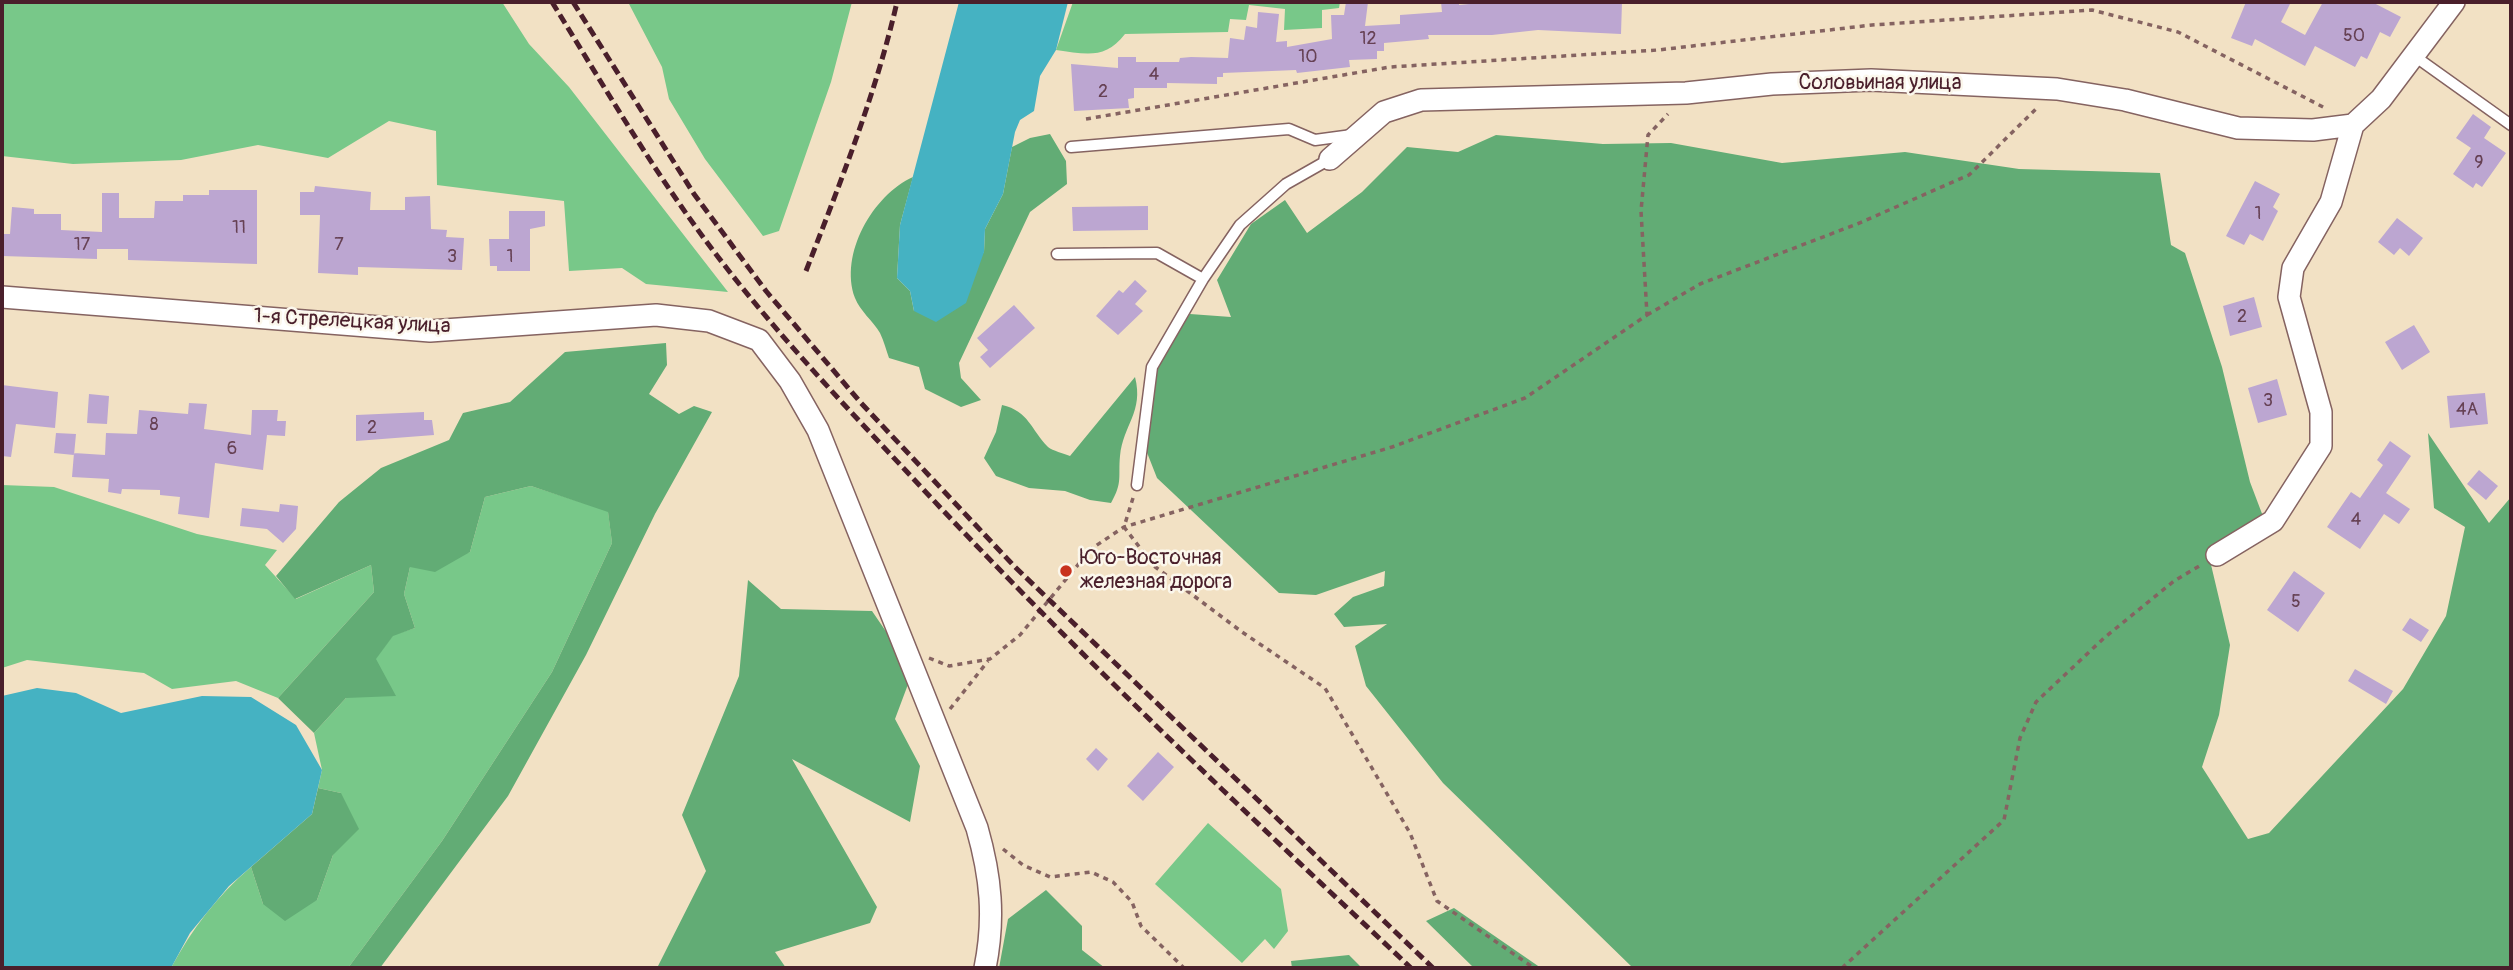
<!DOCTYPE html>
<html>
<head>
<meta charset="utf-8">
<style>
  body { margin:0 }
  #map { position:relative; width:2513px; height:970px; overflow:hidden; background:#f2e1c4; font-family:Pangolin,sans-serif }
  canvas { display:block }
  .frame { position:absolute; inset:0; border:4px solid #4a1f2b; pointer-events:none }
</style>
</head>
<body>
<div id="map">
<canvas width="2513" height="970"></canvas>
<div class="frame"></div>
</div>
<script>
const c = document.querySelector('canvas').getContext('2d');
c.lineJoin = 'round';
function fillPath(path, color) { c.fillStyle = color; c.fill(path, 'evenodd'); }
function stroke(path, color, width, dash) { c.strokeStyle = color; c.lineWidth = width; c.lineCap = dash ? 'butt' : 'round'; c.setLineDash(dash || []); c.stroke(path); }
function drawText(font, color, halo, rows, align = 'center') {
  c.font = font + ' Pangolin,sans-serif'; c.lineWidth = 5; c.setLineDash([]); c.textBaseline = 'middle'; c.strokeStyle = halo; c.fillStyle = color; for (const [text, x, y, turn = 0] of rows) {
    c.save(); c.translate(x, y); c.rotate((+turn || 0) * Math.PI / 180); c.textAlign = isNaN(turn) ? turn : align; if (halo) c.strokeText(text, 0, 0); c.fillText(text, 0, 0); c.restore();
  }
}
fillPath(new Path2D(`
  M2 2H502L529 44 569 87 728 292 646 284 622 268 569 271 564 201 437 185 436 131 389 121 328 158 258 145 181 160 73 164 2 156Z
  M628 2H852L831 82 779 231 763 236 705 159 669 99 662 67Z
  M1073 2H1340L1339 8 1322 10V28L1284 30 1285 9 1249 5 1246 20 1230 19 1228 32 1125 34C1105 60 1086 54 1056 50Z
  M2 485 54 487 197 534 277 550 265 565 296 599 371 565 374 592 278 698 236 681 172 689 144 673 27 660 2 668Z
  M531 486 608 511 612 543 552 672 442 841 348 968H171C192 929 217 896 251 867L263 904 317 900 333 855 341 793 318 788 322 770 314 733 346 698 393 635 415 628 404 594 410 567 470 552 485 497Z
  M1208 823 1281 889 1288 931 1274 949 1265 939 1242 963 1155 884Z`), '#78c889');
fillPath(new Path2D(`
  M1050 134 1066 161 1067 184 1030 212 959 363 961 378 981 400 961 407 925 389 919 367 889 358C886 350 884 341 880 333 873 321 860 311 855 298 839 254 873 195 913 177L900 225 897 278 910 291 914 311 984 252 985 229 1003 194 1012 147 1030 138Z
  M1496 135 1603 144 1671 143 1782 163 1905 152 2019 169 2160 173 2171 245 2185 253 2222 367 2250 482 2264 519 2208 552 2230 645 2219 715 2202 767 2248 839 2269 833 2403 689 2446 616 2465 527 2434 508 2428 433 2489 523 2511 497V968H1633L1443 783 1366 686 1355 646 1387 624 1344 627 1334 614 1353 597 1384 586 1385 571 1316 595 1279 593 1157 478 1146 450 1156 373 1168 347 1190 314 1231 317 1217 280 1251 224 1285 200 1307 233 1362 192 1407 147 1458 152Z
  M666 343 667 365 649 394 679 414 694 406 712 412 655 514 586 655 508 796 380 968H348L442 841 552 672 612 543 608 512 531 486 485 497 470 552 435 572 410 567 404 594 415 628 393 636 376 659 396 696 346 698 314 733 278 698 374 592 371 565 295 599 276 576 339 502 381 468 449 440 463 413 510 402 565 352Z
  M1135 377C1144 412 1123 425 1120 456 1118 477 1123 482 1111 503L1090 500 1065 491 1029 488 996 476 984 458 996 432 1002 405C1029 411 1031 430 1048 447 1053 451 1063 453 1070 456Z
  M748 580 781 609 872 611 913 671 895 719 920 766 910 822 792 759 877 907 870 923 775 952 786 968H657L706 871 682 815 739 676Z
  M318 788 341 793 359 829 333 855 317 900 285 921 263 904 251 867 312 814Z
  M1046 890 1082 926V950L1105 968H999L1008 919Z
  M1454 908 1541 968H1474L1426 921Z
  M1349 955 1362 968H1292L1291 961Z`), '#62ac75');
fillPath(new Path2D(`
  M959 2H1068L1056 50 1040 76 1034 111 1020 120 1015 132 1003 194 985 229 984 252 966 303 936 322 914 311 910 291 897 278 900 225Z
  M37 688 76 693 121 713 202 696 251 697 296 725 322 770 312 814 229 886 190 933 171 968H2V696Z`), '#45b2c2');
fillPath(new Path2D(`
  M1346 2H1368L1365 26 1400 24V15L1442 12 1441 2H1459V5L1489 2H1622L1621 34 1538 30 1492 35H1428L1429 39 1384 43V51H1377V59L1349 60 1350 67 1297 73 1296 70 1223 73V77H1217V84L1167 83V88H1134V98L1128 99 1129 108 1074 111 1071 64 1118 68V57H1136V62H1179L1180 58 1191 57 1228 58 1230 38 1244 40 1246 26 1257 28 1258 12 1279 14 1276 42 1287 41V47L1332 39 1331 15H1344Z
  M2246 2H2291L2281 22 2305 35 2323 2H2372L2401 17 2390 37 2380 32 2367 59 2361 56 2355 67 2315 46 2305 66 2255 39 2252 46 2231 38Z
  M2473 114 2491 127 2484 138 2506 153 2482 187 2476 183 2473 188 2453 174 2471 148 2456 138Z
  M2255 181 2280 194 2273 207 2278 211 2263 241 2250 234 2244 245 2226 236Z
  M315 186 371 192 370 210H405V197L430 196 431 229 447 230 446 237 464 238 462 270 358 267V275L318 273 320 215H300V192H314Z
  M209 190H257V264L128 260V249H97V259L2 256V234H10L12 207 34 209V214H61V230L102 232V193H119V218H154L155 201H183V195H209Z
  M1148 206V230L1073 231 1072 207Z
  M509 211H545V226L530 229V271H497V266H490L489 239H509Z
  M2397 218 2423 238 2409 256 2400 248 2394 255 2378 242Z
  M1135 280 1147 291 1135 304 1143 311 1118 335 1096 316 1119 290 1123 293Z
  M2254 297 2262 327 2230 336 2223 306Z
  M1014 305 1035 328 990 368 980 357 988 350 977 338Z
  M2414 325 2430 352 2402 370 2385 342Z
  M2277 379 2287 415 2258 423 2248 388Z
  M2 385 58 392 55 428 16 424 11 457 2 456Z
  M2485 393 2488 424 2450 428 2447 396Z
  M89 394 109 396 107 424 87 423Z
  M189 403 207 404 204 429 251 435 252 410H278L277 421H286L285 436 267 435 263 470 215 463 209 518 178 514 180 497 160 495V490L122 489 121 494 108 492 109 479 72 477 74 453 105 455 106 433 137 434 139 410 188 414Z
  M424 412V420H432L434 435 356 441V415Z
  M56 433 76 434 74 455 54 453Z
  M2390 441 2411 456 2386 493 2410 509 2399 524 2384 514 2360 549 2327 527 2351 492 2360 498 2383 465 2377 460Z
  M2479 470 2498 486 2486 500 2467 484Z
  M280 504 298 506 296 529 283 543 267 529 240 526 242 508 279 512Z
  M2294 571 2325 593 2298 632 2267 610Z
  M2410 618 2429 630 2421 642 2402 630Z
  M2355 669 2393 691 2386 704 2348 681Z
  M1096 748 1108 759 1098 771 1086 759Z
  M1158 752 1174 767 1143 801 1127 786Z`), '#bca6d1');
const lane = new Path2D(`
  M2413 55 2511 125
  M1071 147 1289 129 1315 140 1352 135
  M1057 254 1157 253 1203 279
  M1137 485 1152 367 1203 279 1240 225 1286 184 1330 159`);
const street = new Path2D(`
  M1330 159 1384 112 1421 100 1686 93 1772 84 1871 80 2057 89 2125 100 2238 128 2313 130 2353 125 2381 99 2454 2
  M2 297 430 331 656 315 709 321 759 340 790 381 818 430 977 828C991 877 995 918 985 968
  M2217 555 2273 521 2321 446V412L2289 297 2293 268 2331 202 2353 125`);
stroke(lane, '#856361', 13);
stroke(street, '#856361', 24);
stroke(new Path2D(`
  M1086 119 1390 67 1658 50 1872 25 2092 10 2178 32 2325 108
  M1647 315 1700 284 1857 224 1969 175 2039 106
  M1133 498 1124 527 1154 566 1242 632 1325 688 1410 833 1437 901 1534 968
  M929 658 949 666 990 659 1020 635 1091 549 1124 527 1392 447 1525 398 1647 315 1641 211 1648 135 1668 114
  M950 709 988 661
  M1003 849 1023 865 1050 877 1091 872 1113 882 1132 902 1141 926 1184 968
  M1842 968 2004 820 2020 738 2036 702 2104 638 2174 581 2201 565`), '#856361', 3.5, [5, 5]);
stroke(lane, '#fff', 10);
stroke(street, '#fff', 21);
stroke(new Path2D(`
  M552 2C594 70 635 140 681 206 747 302 829 389 909 474 1069 647 1240 807 1411 968
  M573 2 694 194 766 291 861 403 1015 567 1433 968
  M806 271C840 183 876 94 897 2`), '#4a1f2b', 5, [10, 5]);
for (const [x, y, r, color] of [
  [1066,571,7,"#c8321e"]
]) { const dot = new Path2D(); dot.arc(x, y, r, 0, 2 * Math.PI); c.fillStyle = color; c.fill(dot); stroke(dot, '#fbf7ec', 2.5); }
drawText('18px', '#664154', null, [
  ["50",2354,36],
  ["12",1368,39],
  ["10",1308,57],
  ["4",1154,75],
  ["2",1103,92],
  ["9",2479,163],
  ["1",2258,214],
  ["11",239,228],
  ["17",82,245],
  ["7",339,245],
  ["3",452,257],
  ["1",510,257],
  ["2",2242,317],
  ["3",2268,401],
  ["4А",2467,410],
  ["8",154,425],
  ["2",372,428],
  ["6",232,449],
  ["4",2356,520],
  ["5",2296,602]
]);
drawText('21px', '#4a1f2b', '#fbf7ec', [
  ["Соловьиная улица",1880,84],
  ["1-я Стрелецкая улица",352,322,3]
]);
drawText('21px', '#4a1f2b', '#fbf7ec', [
  ["Юго-Восточная",1080,559],
  ["железная дорога",1080,583]
], 'left');
</script>
</body>
</html>
